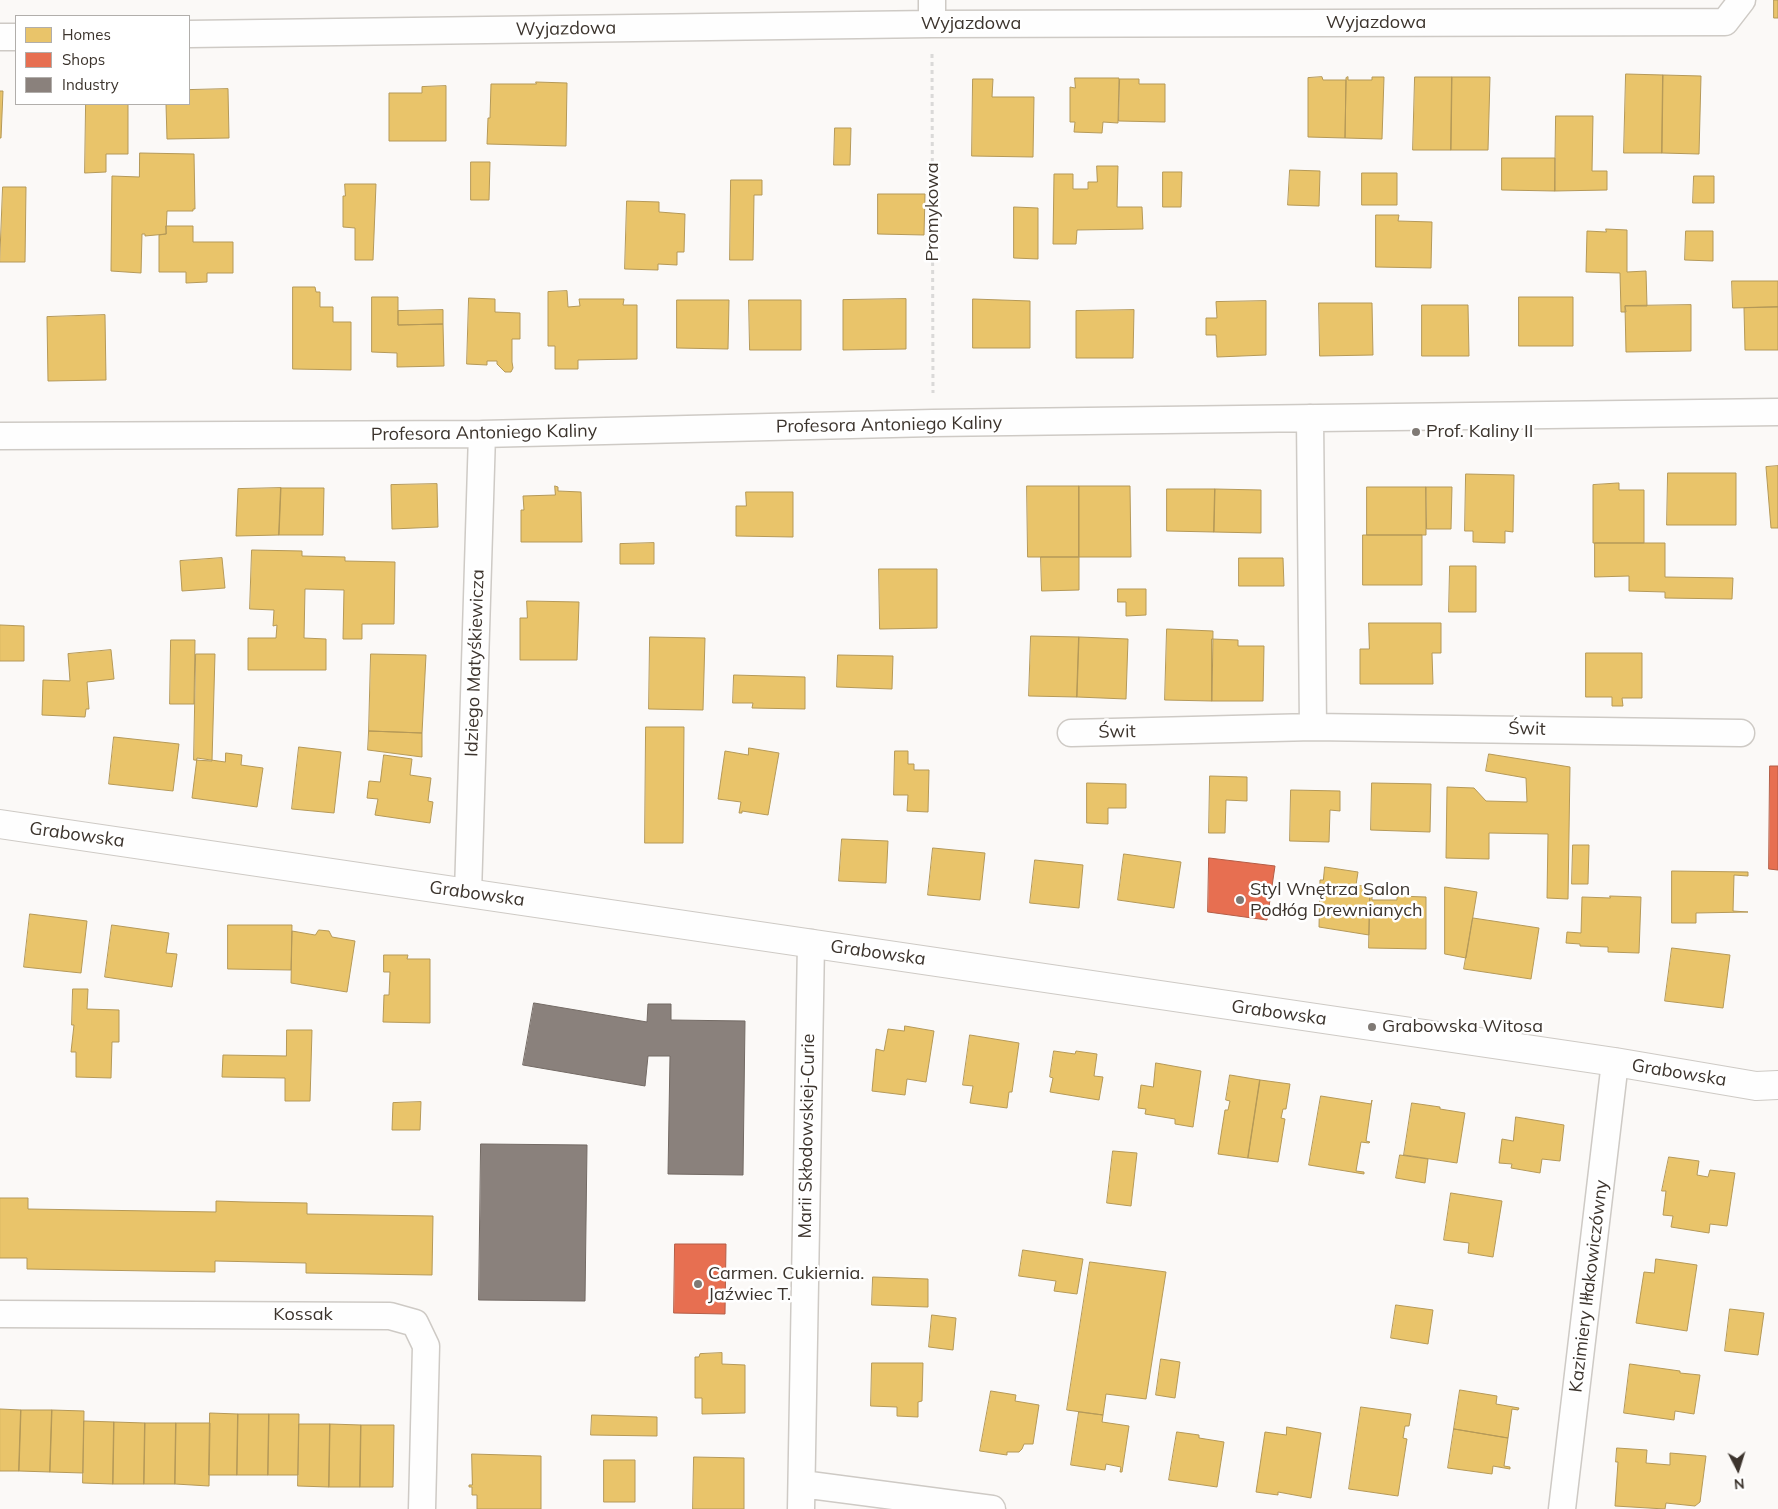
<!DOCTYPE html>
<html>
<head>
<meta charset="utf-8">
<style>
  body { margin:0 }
  #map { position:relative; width:1778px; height:1509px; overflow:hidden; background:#fbf9f7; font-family:Mulish,sans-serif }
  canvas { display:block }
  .legend { position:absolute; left:15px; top:15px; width:175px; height:90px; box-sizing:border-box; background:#fff; border:1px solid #b1aeab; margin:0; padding:6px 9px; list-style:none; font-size:15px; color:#3c342d }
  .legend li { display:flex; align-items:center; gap:10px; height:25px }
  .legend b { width:25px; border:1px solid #b1aeab }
  .north { position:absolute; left:1713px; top:1444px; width:50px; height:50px; -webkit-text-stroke:4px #fff; paint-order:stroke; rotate:175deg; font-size:14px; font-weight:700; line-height:20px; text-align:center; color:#3c342d }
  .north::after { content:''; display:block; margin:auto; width:18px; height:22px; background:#3c342d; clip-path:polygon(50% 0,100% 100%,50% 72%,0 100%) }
</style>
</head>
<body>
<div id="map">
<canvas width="1778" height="1509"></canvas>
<ul class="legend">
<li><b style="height:14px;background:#e9c46a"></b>Homes</li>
<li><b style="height:14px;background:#e76f51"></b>Shops</li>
<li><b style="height:14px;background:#8a817c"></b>Industry</li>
</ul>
<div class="north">N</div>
</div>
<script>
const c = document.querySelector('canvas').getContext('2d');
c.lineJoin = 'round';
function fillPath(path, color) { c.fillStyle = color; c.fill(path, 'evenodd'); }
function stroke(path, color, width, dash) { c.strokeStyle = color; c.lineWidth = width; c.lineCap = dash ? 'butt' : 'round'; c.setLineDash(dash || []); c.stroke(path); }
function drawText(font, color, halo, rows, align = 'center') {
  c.font = font + ' Mulish,sans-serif'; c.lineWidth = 5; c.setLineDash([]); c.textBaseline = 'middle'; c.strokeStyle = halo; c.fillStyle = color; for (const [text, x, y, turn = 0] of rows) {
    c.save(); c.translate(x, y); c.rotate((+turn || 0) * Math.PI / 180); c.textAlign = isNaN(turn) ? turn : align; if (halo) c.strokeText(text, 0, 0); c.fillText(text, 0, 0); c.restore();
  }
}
const homes = new Path2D(`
  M1774 0H1778V18H1774Z
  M1626 74 1663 75 1662 153H1624Z
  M1663 75 1701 76 1699 154 1662 153Z
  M1322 77 1323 80H1346L1345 138 1308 137V78Z
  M1348 77V80H1372V77H1384L1382 139 1345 138 1346 80V78Z
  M1415 77H1452L1451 150H1413Z
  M1452 77H1490L1488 150H1451Z
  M1075 78H1119L1118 123 1103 122 1102 133 1074 132 1075 122H1070V87L1075 88Z
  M973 79H993L992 97H1034L1033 157 972 156Z
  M1120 79H1139V84H1165V122L1119 121Z
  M536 82 567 83 566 146 487 144 488 118H490L491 84H536Z
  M446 86V141H389V93H422V87Z
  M228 89 229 138 167 139 166 104H189V90Z
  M0 91H3L1 138H0Z
  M86 104H128V154H106V172L85 173Z
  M1556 116H1593L1592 171H1607V190L1555 191Z
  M835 128H851L850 165H834Z
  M140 153 194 154 195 209H193V211H167L166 234 145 236V234H142L141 273 111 271 112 176 139 177Z
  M1502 158H1555V191L1502 190Z
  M471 162H490L489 200H471Z
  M1097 166H1118L1117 207H1142L1143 229 1077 230 1076 244H1053L1054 174H1073V189H1088V182H1097Z
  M1290 170 1320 171 1319 206 1288 205Z
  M1163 172H1182L1181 207H1163Z
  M1362 173H1397V205H1362Z
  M1694 176H1714V203H1693Z
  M731 180H762V195H754L753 260H730Z
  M345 184H376L373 260H355V228L343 227V196H345Z
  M3 187H26L25 262H0Z
  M878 194H925L924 235 878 234Z
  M627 201 659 202V212L685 214 684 252H677V265L658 264V270L625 269Z
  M1014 207 1038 208V259L1014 258Z
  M1376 215H1399L1398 221 1432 222 1431 268 1376 267Z
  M166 226H193V242H233V273H207V282L186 283V272H159V235L166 234Z
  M1606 229 1627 230V272L1646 271 1647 306H1625L1626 312H1621L1620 273 1586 272 1587 231 1606 232Z
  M1686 231H1713V261L1685 260Z
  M1732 281H1778V307L1733 308Z
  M293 287H315L316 292H320V307H333V322H351V370L293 369Z
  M567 291 568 307 580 306 579 299H624L623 305H637V359L578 360V369H555V346H548V292Z
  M372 297H398V325L443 324 444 366 397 367V353L372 352Z
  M1519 297H1573V346H1519Z
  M469 298 495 299V312L520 313V339H512V362L513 368 511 372H505L497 364V361H487V365L467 364Z
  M906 299V349L843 350V300Z
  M973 299 1030 301V348H973Z
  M677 300H729L728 349 677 348Z
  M749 300H801V350H750Z
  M1266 301V355L1217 357 1216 335H1206V318H1217L1216 302Z
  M1319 303H1372L1373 355 1320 356Z
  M1422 305H1468L1469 356H1422Z
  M1691 305V351L1626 352 1625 306Z
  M1778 307V350H1745L1744 308Z
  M443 310V324L398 325V311Z
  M1134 310 1133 358H1076V311Z
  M105 315 106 380 48 381 47 317Z
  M1778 466V528H1771L1766 467Z
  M1668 473H1736V525H1667Z
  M1466 474 1514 475 1513 532 1505 531V543L1473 542V531H1465Z
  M1618 483H1619V490H1644V543H1593V485Z
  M437 484 438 527 392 529 391 485Z
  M555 486 558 487V491L581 492 582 542H521V510H524L523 496 555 495Z
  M1027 486H1079V557H1028Z
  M1079 486H1130L1131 557H1079Z
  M1367 487H1426V535H1367Z
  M1426 487H1452L1451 529H1427Z
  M281 488H324L323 535H279Z
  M281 488 279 535 236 536 238 489Z
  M1167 489H1215L1214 532 1167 531Z
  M1215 489 1261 490V533L1214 532Z
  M746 492H793V537L736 536V506H746Z
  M1363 535H1422V585H1363Z
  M654 543V564H620V544Z
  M1595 543H1665V577L1733 578 1732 599 1665 598V592L1629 591V576L1595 577Z
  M252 550 302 551V556L345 557V561L395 562 394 624H362V639H343L344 590 305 589 304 638 326 639V670H248V638H276L277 625 273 626 274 610 250 609Z
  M1041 557H1079V590L1042 591Z
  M222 558 225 588 182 591 180 561Z
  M1239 558H1283L1284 586H1239Z
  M1450 566H1476V612H1449Z
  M879 569H937V628L880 629Z
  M1118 589H1146V615L1126 616V602H1118Z
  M527 601 579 602 577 660H520V618H527Z
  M1369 623H1441V653H1432L1433 684H1360V649H1369Z
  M0 625 24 626V661H0Z
  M1167 629 1213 631 1212 701 1165 700Z
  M1031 636 1079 637 1077 697 1029 696Z
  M650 637 705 638 703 710 649 709Z
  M1079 637 1128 639 1126 699 1077 697Z
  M1212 639 1238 640V646H1264L1263 701H1212Z
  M171 640H195L194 704H170Z
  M111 650 114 679 87 682 89 709H86L85 717 42 715 43 680 70 681 68 654Z
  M1586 653H1642V698H1622L1623 706H1612V697H1586Z
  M196 654H215L212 761 194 760Z
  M371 654 426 655 422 733 369 731Z
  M838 655 893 656 892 689 837 687Z
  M734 675 805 677V709L752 708 753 703H733Z
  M646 727H684L683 843H645Z
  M369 731 422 733V757L368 750Z
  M114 737 179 744 173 791 109 784Z
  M299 747 341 752 334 813 292 809Z
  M749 748 779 753 768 815 742 811V813H739L741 802 718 799 725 751 748 755Z
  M895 751H908V764H914V770H929L928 812 907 811 908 795H894Z
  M226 753 242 755 241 765 263 768 257 807 192 798 197 758 225 762Z
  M1489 754 1570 767 1568 899 1547 898 1548 834 1489 833V859L1446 858 1447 787 1474 788 1486 801 1527 802 1526 778 1486 771Z
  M384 755 412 759 410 775 431 778 428 801 433 802 430 823 375 815 378 799 367 798 369 781 380 782Z
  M1210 776 1247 777V801L1226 800 1225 833H1209Z
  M1087 783 1126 784V808H1108V824L1087 823Z
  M1372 783 1431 784 1430 832 1371 830Z
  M1291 790 1340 791V811L1330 810 1329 842 1290 841Z
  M842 839 888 841 886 883 839 881Z
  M1573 845H1589L1588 884H1572Z
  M933 848 985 853 980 900 928 895Z
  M1124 854 1181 862 1174 908 1118 900Z
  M1035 860 1083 865 1079 908 1030 903Z
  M1325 867 1358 872 1356 885 1370 887 1369 935 1319 927 1320 880H1323Z
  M1672 871 1748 872V876L1734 875 1733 911 1748 912 1696 913V923H1672Z
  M1445 887 1477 892 1466 958 1445 954Z
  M1370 896H1372V900H1397V896L1426 897V949L1369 948Z
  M1610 896 1641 897 1639 953 1608 952V947L1580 946V944L1566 943 1567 932 1581 933 1582 897 1610 898Z
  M30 914 87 921 81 973 24 967Z
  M1473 918 1539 928 1531 979 1464 969Z
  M112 925 169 933 166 953 177 954 172 987 105 977Z
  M228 925H292L291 970 228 969Z
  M319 930 329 931 332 937 355 941 347 992 291 983 292 931 315 935Z
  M1672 948 1730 955 1723 1008 1665 1001Z
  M384 955H408L407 959H430V1023L383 1022 384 995H389L390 972H384Z
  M73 989H88L87 1009 119 1010V1042H112L111 1078 76 1077V1052H71L74 1025H72Z
  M905 1026 934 1031 926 1082 907 1079 905 1095 872 1091 876 1049 884 1051 888 1029 904 1031Z
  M287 1030H312L310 1101H285V1078L222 1077 223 1055 286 1056Z
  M970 1035 1019 1043 1012 1092H1009L1007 1108 970 1103 973 1086 963 1085Z
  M1054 1051 1075 1054 1076 1051 1097 1054 1094 1076 1103 1077 1099 1100 1050 1092 1053 1078 1050 1077Z
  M1156 1063 1201 1071 1193 1127 1175 1124V1119L1145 1114 1146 1109 1138 1108 1141 1085 1153 1087Z
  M1230 1075 1260 1080 1248 1158 1218 1154 1225 1110H1228L1230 1101 1226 1100Z
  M1260 1080 1290 1084 1286 1109H1283L1281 1118 1285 1119 1278 1162 1248 1158Z
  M1321 1096 1371 1104 1372 1100 1366 1141 1370 1142 1369 1143 1361 1142 1356 1171 1364 1172V1174L1309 1165Z
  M421 1102 420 1130H392L393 1103Z
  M1412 1103 1440 1107V1109L1465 1113 1457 1163 1404 1155Z
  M1516 1117 1564 1125 1560 1161 1542 1159 1540 1173 1511 1168 1512 1164 1499 1163 1502 1139 1513 1141Z
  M1113 1151 1137 1153 1131 1206 1107 1203Z
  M1400 1155 1428 1159 1425 1183 1396 1178Z
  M1669 1157 1699 1161 1697 1175 1708 1177 1710 1170 1735 1173 1727 1226 1710 1224 1709 1233 1671 1227 1673 1216 1663 1215 1666 1191H1662Z
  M1451 1193 1502 1201 1493 1257 1468 1253 1469 1243 1444 1240Z
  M0 1198H28V1209L216 1212V1201L246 1202 307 1203V1214L433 1216 432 1275 306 1273V1263L215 1261V1272L27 1269V1258H0Z
  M1023 1250 1083 1259 1077 1294 1054 1291 1056 1281 1019 1276Z
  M1656 1259 1697 1265 1687 1331 1636 1323 1644 1272 1654 1273Z
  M1090 1262 1166 1272 1146 1399 1106 1394 1103 1415 1067 1410Z
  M873 1277 928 1279V1307L872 1305Z
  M1396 1305 1433 1310 1428 1344 1391 1338Z
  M1730 1309 1764 1313 1758 1355 1725 1351Z
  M932 1315 956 1318 953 1350 929 1347Z
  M722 1353V1364L745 1365V1413L702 1414V1398H695V1357H699L700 1354Z
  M1161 1359 1180 1362 1175 1398 1156 1395Z
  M872 1363H923L922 1401 918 1402V1417L897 1416V1407L871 1406Z
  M1630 1364 1680 1371V1373L1700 1375 1694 1414 1675 1411 1674 1420 1624 1413Z
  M1460 1390 1497 1396 1496 1404 1519 1408 1518 1410 1512 1409 1508 1438 1454 1429Z
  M991 1391 1016 1395 1015 1401 1039 1405 1033 1444H1024L1022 1449 1019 1452H1007V1455L980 1451Z
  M1361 1407 1411 1414 1409 1426H1405L1403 1438 1407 1439 1398 1496 1349 1489Z
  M0 1409 21 1410 19 1471H0Z
  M21 1410H52L50 1472 19 1471Z
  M52 1410 84 1411 83 1473 50 1472Z
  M1079 1412 1103 1415 1102 1422 1129 1426 1122 1472H1120L1121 1467 1106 1464 1105 1470 1071 1465Z
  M210 1413 238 1414 237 1475H209Z
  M238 1414H269L268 1475H237Z
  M269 1414H299L298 1475H268Z
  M592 1415 657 1417V1436L591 1435Z
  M84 1421 114 1422 113 1484 83 1483Z
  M114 1422 145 1423 144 1484H113Z
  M145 1423H176L175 1484H144Z
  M176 1423H210L209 1486 175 1484Z
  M299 1424H330L329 1487 298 1486Z
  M330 1424 361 1425 360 1487H329Z
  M361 1425H394L393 1487H360Z
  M1287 1427 1321 1433 1311 1498 1278 1492V1495L1256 1492 1265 1432 1286 1435Z
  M1454 1429 1508 1438 1504 1466 1510 1467V1469L1493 1466 1492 1474 1448 1468Z
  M1177 1432 1199 1435V1438L1224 1442 1217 1487 1169 1480Z
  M1617 1448 1647 1450 1646 1463 1670 1465V1453L1706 1456 1700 1502 1695 1506 1666 1503 1665 1509 1615 1506 1618 1462H1616Z
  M472 1454 541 1456V1509H477V1495H472V1487H469V1485H472Z
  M694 1457 744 1458V1509H693Z
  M604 1460H635V1502H604Z`);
fillPath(homes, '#e9c46a');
stroke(homes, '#b59958', 1);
const shops = new Path2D(`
  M1770 766H1778V870L1769 869Z
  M1209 858 1275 866 1267 920 1208 912Z
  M675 1244H726L725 1314 674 1313Z`);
fillPath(shops, '#e76f51');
stroke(shops, '#b45d46', 1);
const industry = new Path2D(`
  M534 1003 647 1022 648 1004H671V1020L745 1021 743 1175 668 1174 670 1056H648L645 1086 523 1065Z
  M481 1144 587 1145 585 1301 479 1300Z`);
fillPath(industry, '#8a817c');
stroke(industry, '#736a64', 1);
const street = new Path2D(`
  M932 0V24
  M189 34 932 24 1725 22 1742 0
  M0 37H16
  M1310 418 1313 727
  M0 436 482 434 933 423 1778 412
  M1071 733 1313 727 1741 733
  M468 893 482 434
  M0 1314 390 1316 415 1323 426 1346 422 1509
  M802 1484 992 1509
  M801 1509 811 943
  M1562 1509 1615 1062`);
const secondary = new Path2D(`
  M0 824 1615 1062 1756 1086 1778 1085`);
stroke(street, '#cecac5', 29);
stroke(secondary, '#cecac5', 30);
stroke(new Path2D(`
  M932 54 933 393`), '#dad9d8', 3, [4, 4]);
stroke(street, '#fefefe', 26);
stroke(secondary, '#fefefe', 28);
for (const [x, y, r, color] of [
  [1416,432,5,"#7f7974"],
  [1240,900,5,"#7f7974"],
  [1372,1027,5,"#7f7974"],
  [698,1284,5,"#7f7974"]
]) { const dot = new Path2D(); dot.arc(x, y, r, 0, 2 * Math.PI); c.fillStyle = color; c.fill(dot); stroke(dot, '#fff', 2); }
drawText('18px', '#3c342d', '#fff', [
  ["Wyjazdowa",1376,23],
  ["Wyjazdowa",971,24],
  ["Wyjazdowa",566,29,-1],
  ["Promykowa",933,212,-90],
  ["Profesora Antoniego Kaliny",889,425,-1],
  ["Profesora Antoniego Kaliny",484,433,-1],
  ["Idziego Matyśkiewicza",475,663,-88],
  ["Świt",1527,729,1],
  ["Świt",1117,732,-1],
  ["Grabowska",77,835,8],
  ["Grabowska",477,894,8],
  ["Grabowska",878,953,8],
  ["Grabowska",1279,1013,8],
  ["Grabowska",1679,1073,9],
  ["Marii Skłodowskiej-Curie",807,1136,-89],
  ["Kazimiery Iłłakowiczówny",1589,1286,-83],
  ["Kossak",303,1315]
]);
drawText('18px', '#3c342d', '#fff', [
  ["Prof. Kaliny II",1426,432],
  ["Styl Wnętrza Salon",1250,890],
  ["Podłóg Drewnianych",1250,911],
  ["Grabowska Witosa",1382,1027],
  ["Carmen. Cukiernia.",708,1274],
  ["Jaźwiec T.",708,1295]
], 'left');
</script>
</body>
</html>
